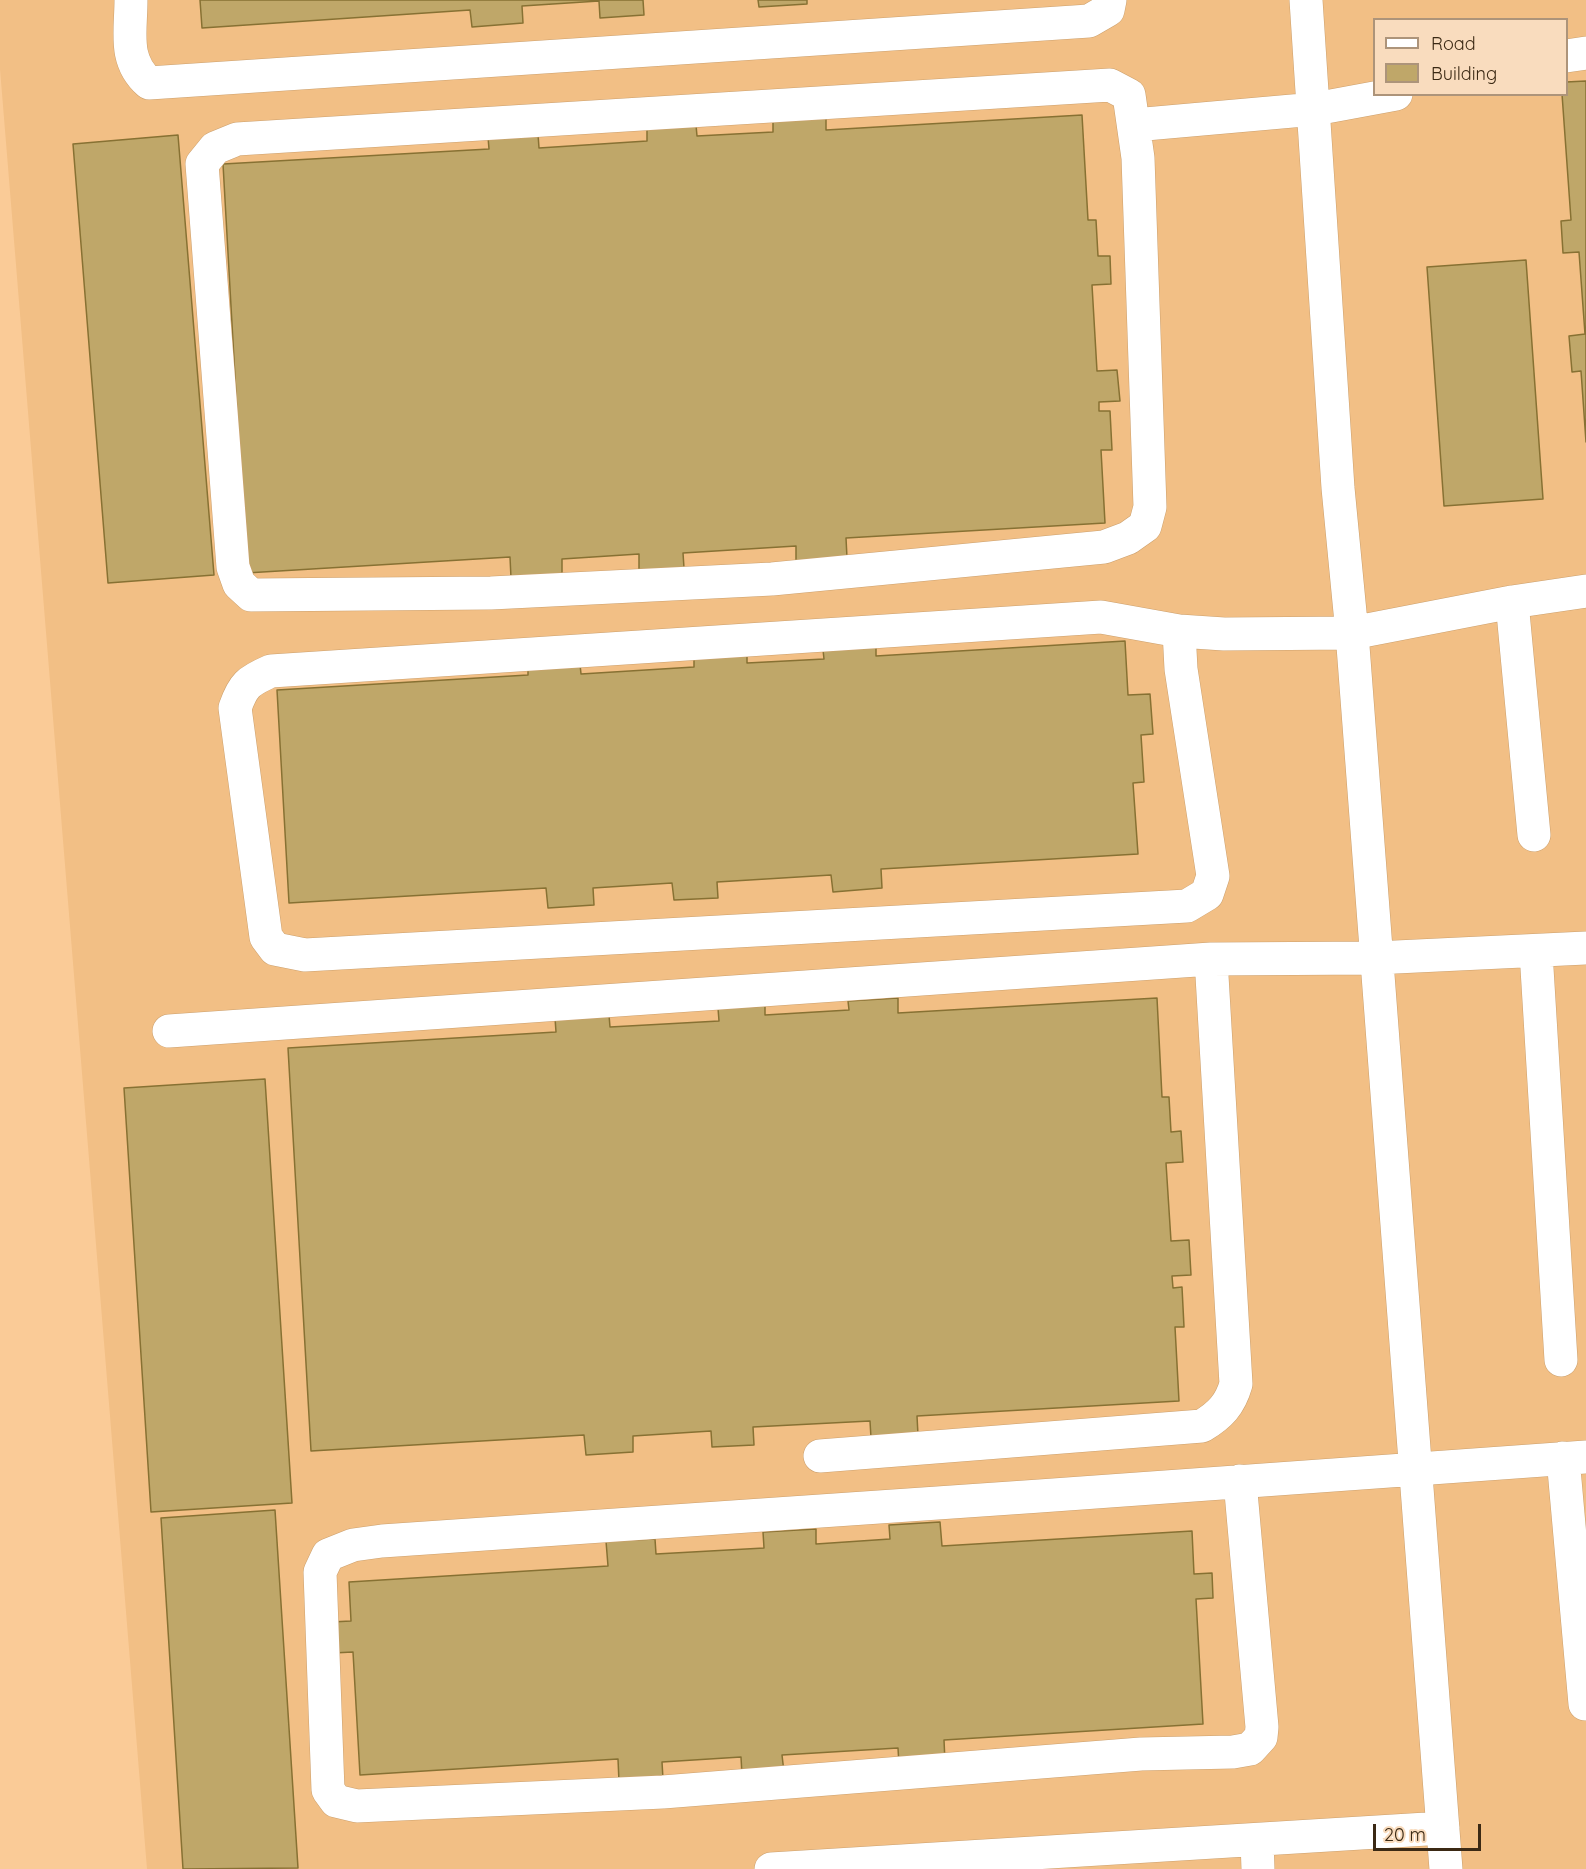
<!DOCTYPE html>
<html>
<head>
<meta charset="utf-8">
<style>
  body { margin:0 }
  #map { position:relative; width:1586px; height:1869px; overflow:hidden; background:#facb97; font-family:Quicksand,sans-serif }
  canvas { display:block }
  .legend { position:absolute; left:1373px; top:18px; width:195px; height:78px; box-sizing:border-box; background:#f9dcbe; border:2px solid #ad947a; margin:0; padding:8px 10px; list-style:none; font-size:18px; color:#3b2914 }
  .legend li { display:flex; align-items:center; gap:12px; height:30px }
  .legend b { width:30px; border:2px solid #ad947a }
  .scale { position:absolute; left:1373px; top:1824px; width:108px; height:27px; box-sizing:border-box; border:3px solid #3b2914; border-top:0; padding-left:8px; font-size:18px; line-height:21px; white-space:nowrap; color:#3b2914; -webkit-text-stroke:4px #f9dcbe; paint-order:stroke }
</style>
</head>
<body>
<div id="map">
<canvas width="1586" height="1869"></canvas>
<ul class="legend">
<li><b style="height:8px;background:#fff"></b>Road</li>
<li><b style="height:16px;background:#bfa769"></b>Building</li>
</ul>
<div class="scale">20 m</div>
</div>
<script>
const c = document.querySelector('canvas').getContext('2d');
c.lineJoin = 'round';
function fillPath(path, color) { c.fillStyle = color; c.fill(path, 'evenodd'); }
function stroke(path, color, width, dash) { c.strokeStyle = color; c.lineWidth = width; c.lineCap = dash ? 'butt' : 'round'; c.setLineDash(dash || []); c.stroke(path); }
fillPath(new Path2D(`
  M0 0H1586V1869H147L0 69ZM1374 20H1566V94H1374Z`), '#f2bf85');
const building = new Path2D(`
  M200 0H643L644 15 600 18 599 1 522 6 523 23 472 27 470 10 202 28Z
  M758 0H807V4L759 7Z
  M1586 81V442L1581 371 1572 372 1569 336 1585 334 1579 252 1563 253 1561 221 1571 220 1562 94H1566V82Z
  M1082 115 1088 220H1096L1098 256H1110L1111 284 1092 285 1097 371 1117 370 1120 401 1099 402V411H1110L1112 450H1101L1105 523 846 538 847 558 796 561V546L683 553 684 568 639 571V554L562 559V575L511 578 510 557 246 573 223 164 489 149 488 137 538 134 539 148 647 141V128L696 125 697 136 773 132V121L826 118V130Z
  M178 135 214 575 108 583 73 144Z
  M1526 260 1543 499 1444 506 1427 267Z
  M1125 641 1128 695 1150 694 1153 734 1141 735 1144 782 1133 783 1138 854 881 869 882 888 833 892 831 875 717 882 718 898 674 900 672 883 593 888 594 905 548 908 546 888 289 903 277 690 528 675V667L580 664 581 674 694 667V657L747 654V663L824 659 823 650 876 647V656Z
  M898 998V1013L1157 998 1162 1097H1169L1171 1132 1181 1131 1183 1162 1166 1163 1171 1241 1189 1240 1191 1275 1172 1276 1173 1288 1182 1287 1184 1327H1175L1179 1401 917 1416 918 1435 871 1438 870 1421 753 1427 754 1445 712 1447 711 1431 633 1436V1452L586 1455 584 1435 311 1451 288 1048 556 1032 555 1018 609 1015 610 1027 719 1021 718 1008 765 1006V1015L849 1010 848 1001Z
  M265 1079 292 1503 151 1512 124 1088Z
  M275 1510 298 1868 183 1869 161 1518Z
  M940 1522 942 1546 1192 1531 1194 1574 1212 1573 1213 1598 1196 1599 1203 1724 944 1740 945 1762 899 1765 898 1748 782 1755 784 1772 742 1775 741 1757 662 1762 663 1779 619 1782 618 1759 360 1775 353 1652 333 1653 331 1622 351 1621 349 1582 608 1566 606 1541 655 1539 656 1554 764 1548 763 1532 816 1529V1544L890 1539 889 1525Z`);
fillPath(building, '#bfa769');
stroke(building, '#877133', 1.5);
const minor = new Path2D(`
  M131 0C131 32 123 60 149 83L1089 21 1108 10 1110 0
  M1306 0 1338 488 1352 633 1446 1869
  M1566 56 1586 53
  M1110 85 1129 95 1138 158 1150 507 1145 526 1128 538 1104 547 772 579 491 593 251 595 239 584 233 567 202 164 215 148 237 139Z
  M1134 125 1315 109 1396 94
  M1512 602 1534 835
  M1179 631 1181 669 1213 876 1207 894 1187 906 305 955 275 949 266 937 235 708C243 685 248 681 271 671L1101 617 1179 631 1224 634 1352 633 1512 602 1586 591
  M1536 952 1561 1360
  M169 1031 1211 959 1375 958 1586 948
  M820 1456 1202 1426C1220 1415 1230 1405 1236 1384L1211 959
  M1563 1458 1585 1704
  M1240 1481 1262 1727 1261 1737 1250 1749 1233 1752 1141 1754 663 1792 357 1806 336 1801 328 1790 320 1572 328 1555 353 1545 382 1541C783 1513 1185 1487 1586 1457
  M1257 1840 1258 1869
  M771 1869 1443 1828`);
stroke(minor, '#cca06d', 34);
stroke(minor, '#fff', 33);
</script>
</body>
</html>
